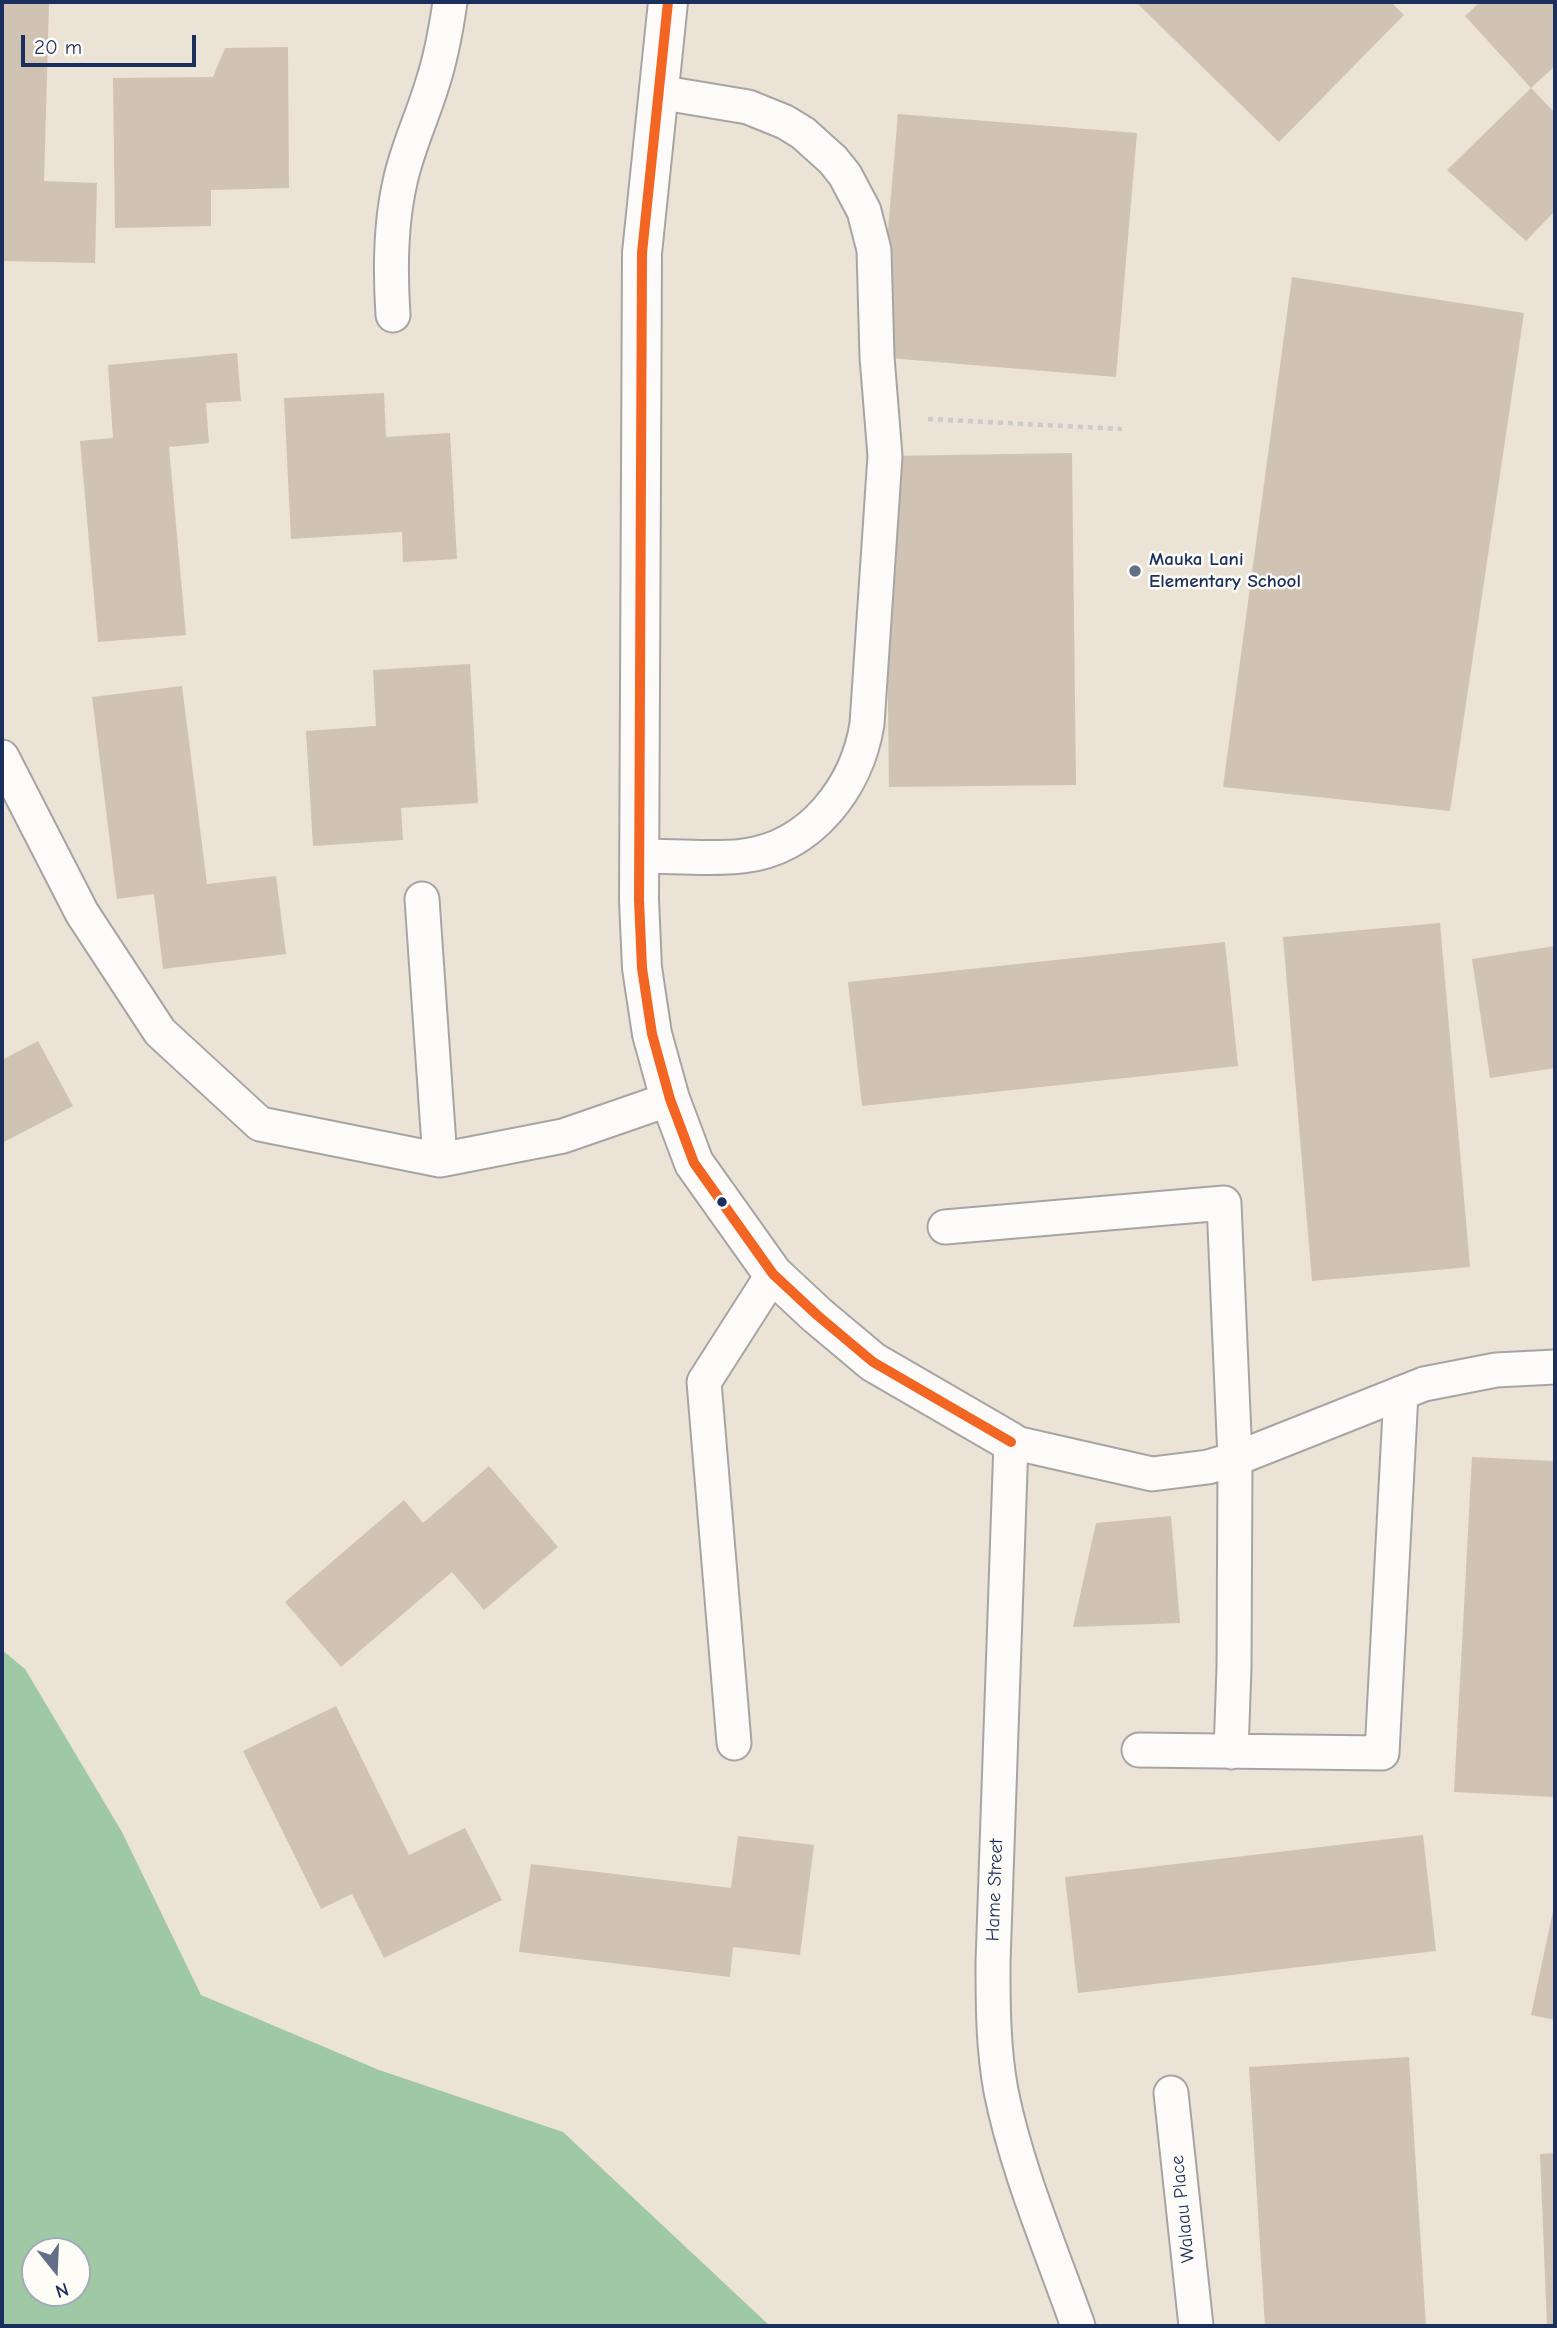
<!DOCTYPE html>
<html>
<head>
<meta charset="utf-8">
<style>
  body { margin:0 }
  #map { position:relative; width:1557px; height:2328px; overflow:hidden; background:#ebe3d5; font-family:"Comic Neue",sans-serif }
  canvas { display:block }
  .frame { position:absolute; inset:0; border:4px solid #1b2f5e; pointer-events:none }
  .north { position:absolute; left:21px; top:2237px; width:70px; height:70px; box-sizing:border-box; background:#fdfcf7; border:2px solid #a3aaba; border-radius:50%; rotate:162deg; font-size:19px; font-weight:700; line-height:28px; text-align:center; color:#1b2f5e }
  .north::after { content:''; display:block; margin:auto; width:24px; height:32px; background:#646e88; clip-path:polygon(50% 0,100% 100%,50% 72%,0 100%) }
  .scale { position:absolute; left:21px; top:35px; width:175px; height:32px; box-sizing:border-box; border:4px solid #1b2f5e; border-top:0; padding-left:9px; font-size:21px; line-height:24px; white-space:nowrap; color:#1b2f5e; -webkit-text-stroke:5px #fdfcf7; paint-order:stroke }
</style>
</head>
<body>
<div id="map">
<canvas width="1557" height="2328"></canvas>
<div class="frame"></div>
<div class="north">N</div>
<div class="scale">20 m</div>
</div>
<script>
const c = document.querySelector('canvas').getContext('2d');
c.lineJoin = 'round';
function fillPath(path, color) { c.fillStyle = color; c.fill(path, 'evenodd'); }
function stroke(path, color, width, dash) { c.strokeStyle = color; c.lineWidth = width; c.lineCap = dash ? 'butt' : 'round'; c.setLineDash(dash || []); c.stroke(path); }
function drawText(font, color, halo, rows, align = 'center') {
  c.font = font + ' "Comic Neue",sans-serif'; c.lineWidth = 5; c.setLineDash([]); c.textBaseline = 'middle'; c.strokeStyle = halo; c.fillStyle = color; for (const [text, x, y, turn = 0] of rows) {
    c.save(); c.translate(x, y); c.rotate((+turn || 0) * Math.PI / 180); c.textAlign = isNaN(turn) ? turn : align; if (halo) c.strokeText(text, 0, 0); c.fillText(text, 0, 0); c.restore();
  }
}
fillPath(new Path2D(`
  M2 1650 25 1669 122 1832 201 1995 379 2070 563 2132 770 2326H2ZM35 2251H77V2293H35Z`), '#9fc8a5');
fillPath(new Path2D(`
  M1136 2H1391L1404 15 1279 142Z
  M1480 2H1555V66L1531 88 1465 16Z
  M2 3 49 4 44 181 97 183 95 263 2 261Z
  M288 47 289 188 211 190V226L115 228 113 78 213 77 225 48Z
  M1531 88 1555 113V211L1526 241 1447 170Z
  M898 114 1137 133 1116 377 877 357Z
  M1292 277 1524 313 1450 811 1223 787Z
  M237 353 241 401 206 403 209 443 169 447 186 635 98 642 80 441 113 438 108 365Z
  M384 393 386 437 450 433 457 559 403 562 402 532 291 539 284 398Z
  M1072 453 1076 785 889 787 885 456Z
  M470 664 478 803 401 808 403 840 313 846 306 731 376 726 373 670Z
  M182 686 207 884 276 876 286 954 163 969 154 894 117 899 92 697Z
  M1440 923 1470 1267 1312 1281 1283 937Z
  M1225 942 1238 1066 862 1106 848 982Z
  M1555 946V1068L1490 1078 1472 959Z
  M38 1041 73 1106 2 1143V1060Z
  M1472 1457 1555 1461V1797L1454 1792Z
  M489 1466 558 1547 484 1610 452 1572 341 1667 285 1602 404 1500 423 1523Z
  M1171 1516 1180 1623 1073 1627 1096 1523Z
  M336 1706 409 1855 465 1828 502 1900 384 1958 352 1894 321 1909 243 1751Z
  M1423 1835 1436 1951 1078 1993 1065 1877Z
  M738 1836 814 1845 800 1955 733 1947 730 1977 519 1952 531 1864 731 1888Z
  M1554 1906H1555V2020L1531 2015Z
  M1409 2057 1426 2326H1265L1249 2067Z
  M1555 2153V2326H1547L1540 2154Z`), '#d0c3b3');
const service = new Path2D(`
  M393 315C390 270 390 226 400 182 407 149 422 118 432 85 441 58 446 30 450 2
  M2 757 82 913 160 1032 260 1124 440 1160
  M640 856C672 856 712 860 743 856 811 848 857 787 867 724L885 456 877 357 874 250 864 211 845 175 833 160 803 133 785 122 748 107 658 92
  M422 899 440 1160 563 1136 670 1099
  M945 1227 1224 1203 1235 1459 1234 1668 1231 1752
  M734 1743 704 1382 773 1274
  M1139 1750 1382 1753 1401 1393
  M1171 2093 1196 2326
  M1078 2326C1051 2249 1017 2171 1001 2091 993 2048 993 2005 993 1962L1011 1442 1152 1474 1208 1467 1235 1459 1424 1384 1496 1370 1555 1367`);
const tertiary = new Path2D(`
  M668 2 642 253 639 900 642 968 652 1034 670 1099 694 1163 773 1274 817 1315 873 1362 1011 1442`);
stroke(service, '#a7a5a4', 37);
stroke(tertiary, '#a7a5a4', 42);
stroke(new Path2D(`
  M928 419 1122 429`), '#cccbcc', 4.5, [5, 5]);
stroke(service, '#fcfbf9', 33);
stroke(tertiary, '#fcfbf9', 38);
stroke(new Path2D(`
  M668 2 642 253 639 900 642 968 652 1034 670 1099 694 1163 773 1274 817 1315 873 1362 1011 1442`), '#f26522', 10);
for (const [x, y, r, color] of [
  [1135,571,7,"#646e88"],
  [722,1202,6,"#1b2f5e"]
]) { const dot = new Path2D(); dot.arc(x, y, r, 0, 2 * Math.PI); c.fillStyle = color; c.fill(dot); stroke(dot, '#fdfcf7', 2.5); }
drawText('bold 19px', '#1b2f5e', '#fdfcf7', [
  ["Mauka Lani",1149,560],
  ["Elementary School",1149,582]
], 'left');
drawText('19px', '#1b2f5e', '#fdfcf7', [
  ["Hame Street",995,1890,-88],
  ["Walaau Place",1183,2209,-96]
]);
</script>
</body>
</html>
